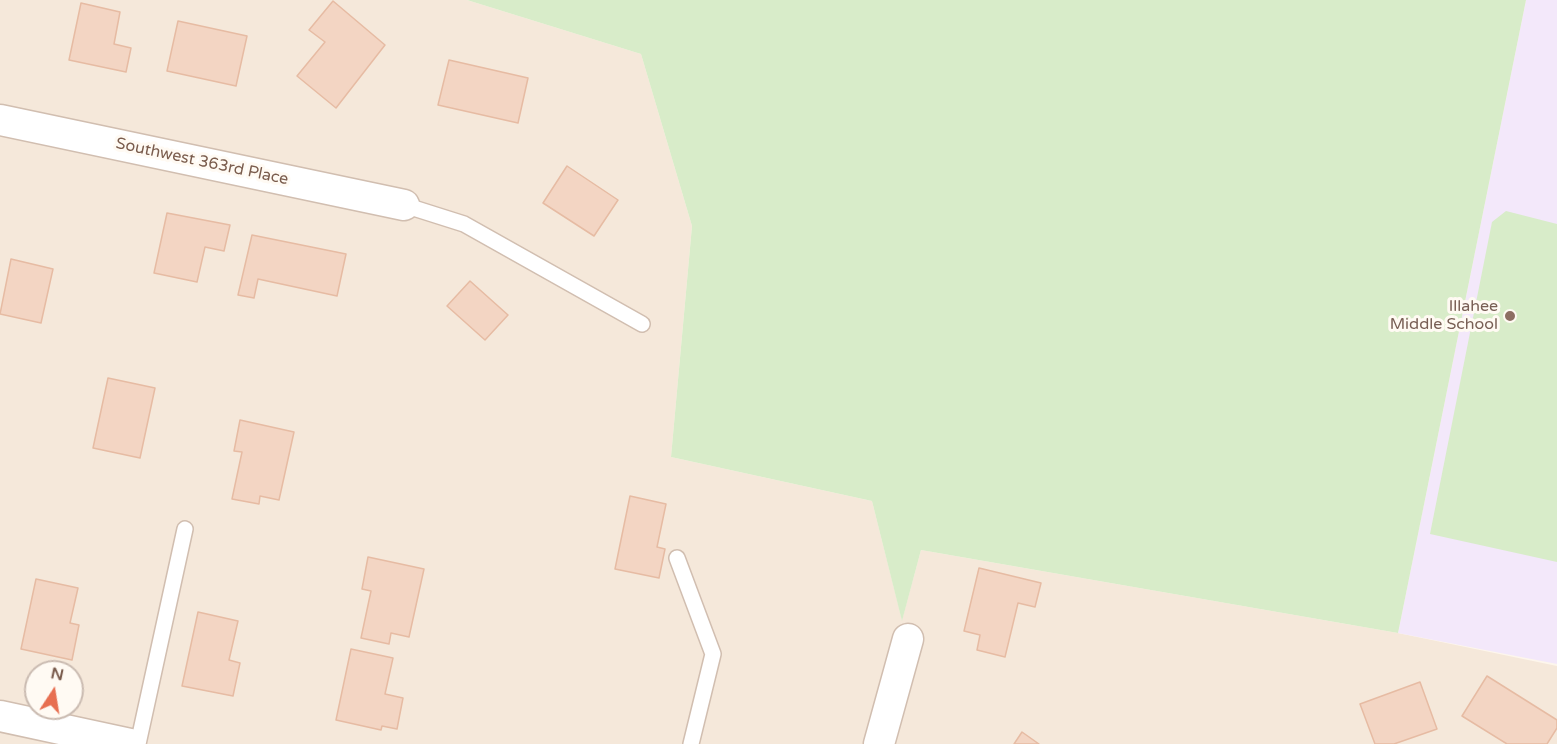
<!DOCTYPE html>
<html>
<head>
<meta charset="utf-8">
<style>
  body { margin:0 }
  #map { position:relative; width:1557px; height:744px; overflow:hidden; background:#fdf6ec; font-family:"Varela Round",sans-serif }
  canvas { display:block }
  .north { position:absolute; left:24px; top:660px; width:60px; height:60px; box-sizing:border-box; background:#fffaf3; border:2px solid #cabbb1; border-radius:50%; rotate:12deg; font-size:16px; font-weight:700; line-height:24px; text-align:center; color:#7a5c4d }
  .north::after { content:''; display:block; margin:auto; width:21px; height:27px; background:#e76f51; clip-path:polygon(50% 0,100% 100%,50% 72%,0 100%) }
</style>
</head>
<body>
<div id="map">
<canvas width="1557" height="744"></canvas>
<div class="north">N</div>
</div>
<script>
const c = document.querySelector('canvas').getContext('2d');
c.lineJoin = 'round';
function fillPath(path, color) { c.fillStyle = color; c.fill(path, 'evenodd'); }
function stroke(path, color, width, dash) { c.strokeStyle = color; c.lineWidth = width; c.lineCap = dash ? 'butt' : 'round'; c.setLineDash(dash || []); c.stroke(path); }
function drawText(font, color, halo, rows, align = 'center') {
  c.font = font + ' "Varela Round",sans-serif'; c.lineWidth = 6; c.setLineDash([]); c.textBaseline = 'middle'; c.strokeStyle = halo; c.fillStyle = color; for (const [text, x, y, turn = 0] of rows) {
    c.save(); c.translate(x, y); c.rotate((+turn || 0) * Math.PI / 180); c.textAlign = isNaN(turn) ? turn : align; if (halo) c.strokeText(text, 0, 0); c.fillText(text, 0, 0); c.restore();
  }
}
fillPath(new Path2D(`
  M0 0H467L641 54 692 226 671 457 872 501 902 620 921 550 1398 633 1557 666V744H0ZM36 672H72V708H36Z`), '#f5e8da');
fillPath(new Path2D(`
  M1526 0H1557V664L1398 633Z`), '#f3e8fa');
fillPath(new Path2D(`
  M467 0H1526L1398 633 921 550 902 621 872 501 671 457 692 226 641 54Z
  M1506 211 1557 224V562L1430 534 1492 222Z`), '#d8ecc9');
const building = new Path2D(`
  M333 1 385 45 336 108 297 76 325 42 309 30Z
  M81 3 120 12 114 44 131 48 126 72 69 60Z
  M178 21 247 36 236 86 167 71Z
  M449 60 528 78 518 123 438 105Z
  M567 166 618 200 594 236 543 203Z
  M167 213 230 225 224 251 205 247 197 282 154 273Z
  M252 235 346 254 337 296 258 279 254 298 238 295Z
  M11 259 53 269 41 323 0 314Z
  M470 281 508 315 485 340 447 306Z
  M108 378 155 388 140 458 93 448Z
  M240 420 294 432 279 500 260 496 259 504 232 499 242 452 234 451Z
  M630 496 666 504 657 547 665 549 659 578 615 569Z
  M368 557 424 569 409 637 391 633 389 644 361 638 371 591 362 589Z
  M979 568 1041 583 1035 607 1018 603 1005 657 977 650 980 635 964 631Z
  M36 579 78 588 70 623 79 625 72 660 21 649Z
  M198 612 238 621 229 660 240 663 233 696 182 686Z
  M351 649 393 658 385 694 403 698 397 729 382 726 381 730 336 720Z
  M1487 676 1557 720V728L1547 744H1507L1462 716Z
  M1420 682 1437 729 1394 744H1375L1360 704Z
  M1022 732 1039 744H1014Z`);
fillPath(building, '#f3d5c3');
stroke(building, '#e6bba3', 1.5);
const lane = new Path2D(`
  M404 205 464 224 642 324
  M677 558 713 654 691 744
  M138 744 185 529`);
const street = new Path2D(`
  M0 120 404 205
  M0 716 130 744
  M879 744 908 639`);
stroke(lane, '#d1beb0', 18);
stroke(street, '#d1beb0', 33);
stroke(lane, '#fff', 15);
stroke(street, '#fff', 30);
for (const [x, y, r, color] of [
  [1510,316,6,"#8d6e63"]
]) { const dot = new Path2D(); dot.arc(x, y, r, 0, 2 * Math.PI); c.fillStyle = color; c.fill(dot); stroke(dot, '#fffaf3', 2); }
drawText('16px', '#7a5c4d', '#fffaf3', [
  ["Southwest 363rd Place",202,162,12]
]);
drawText('16px', '#785e54', '#fffaf3', [
  ["Illahee",1498,307],
  ["Middle School",1498,325]
], 'right');
</script>
</body>
</html>
